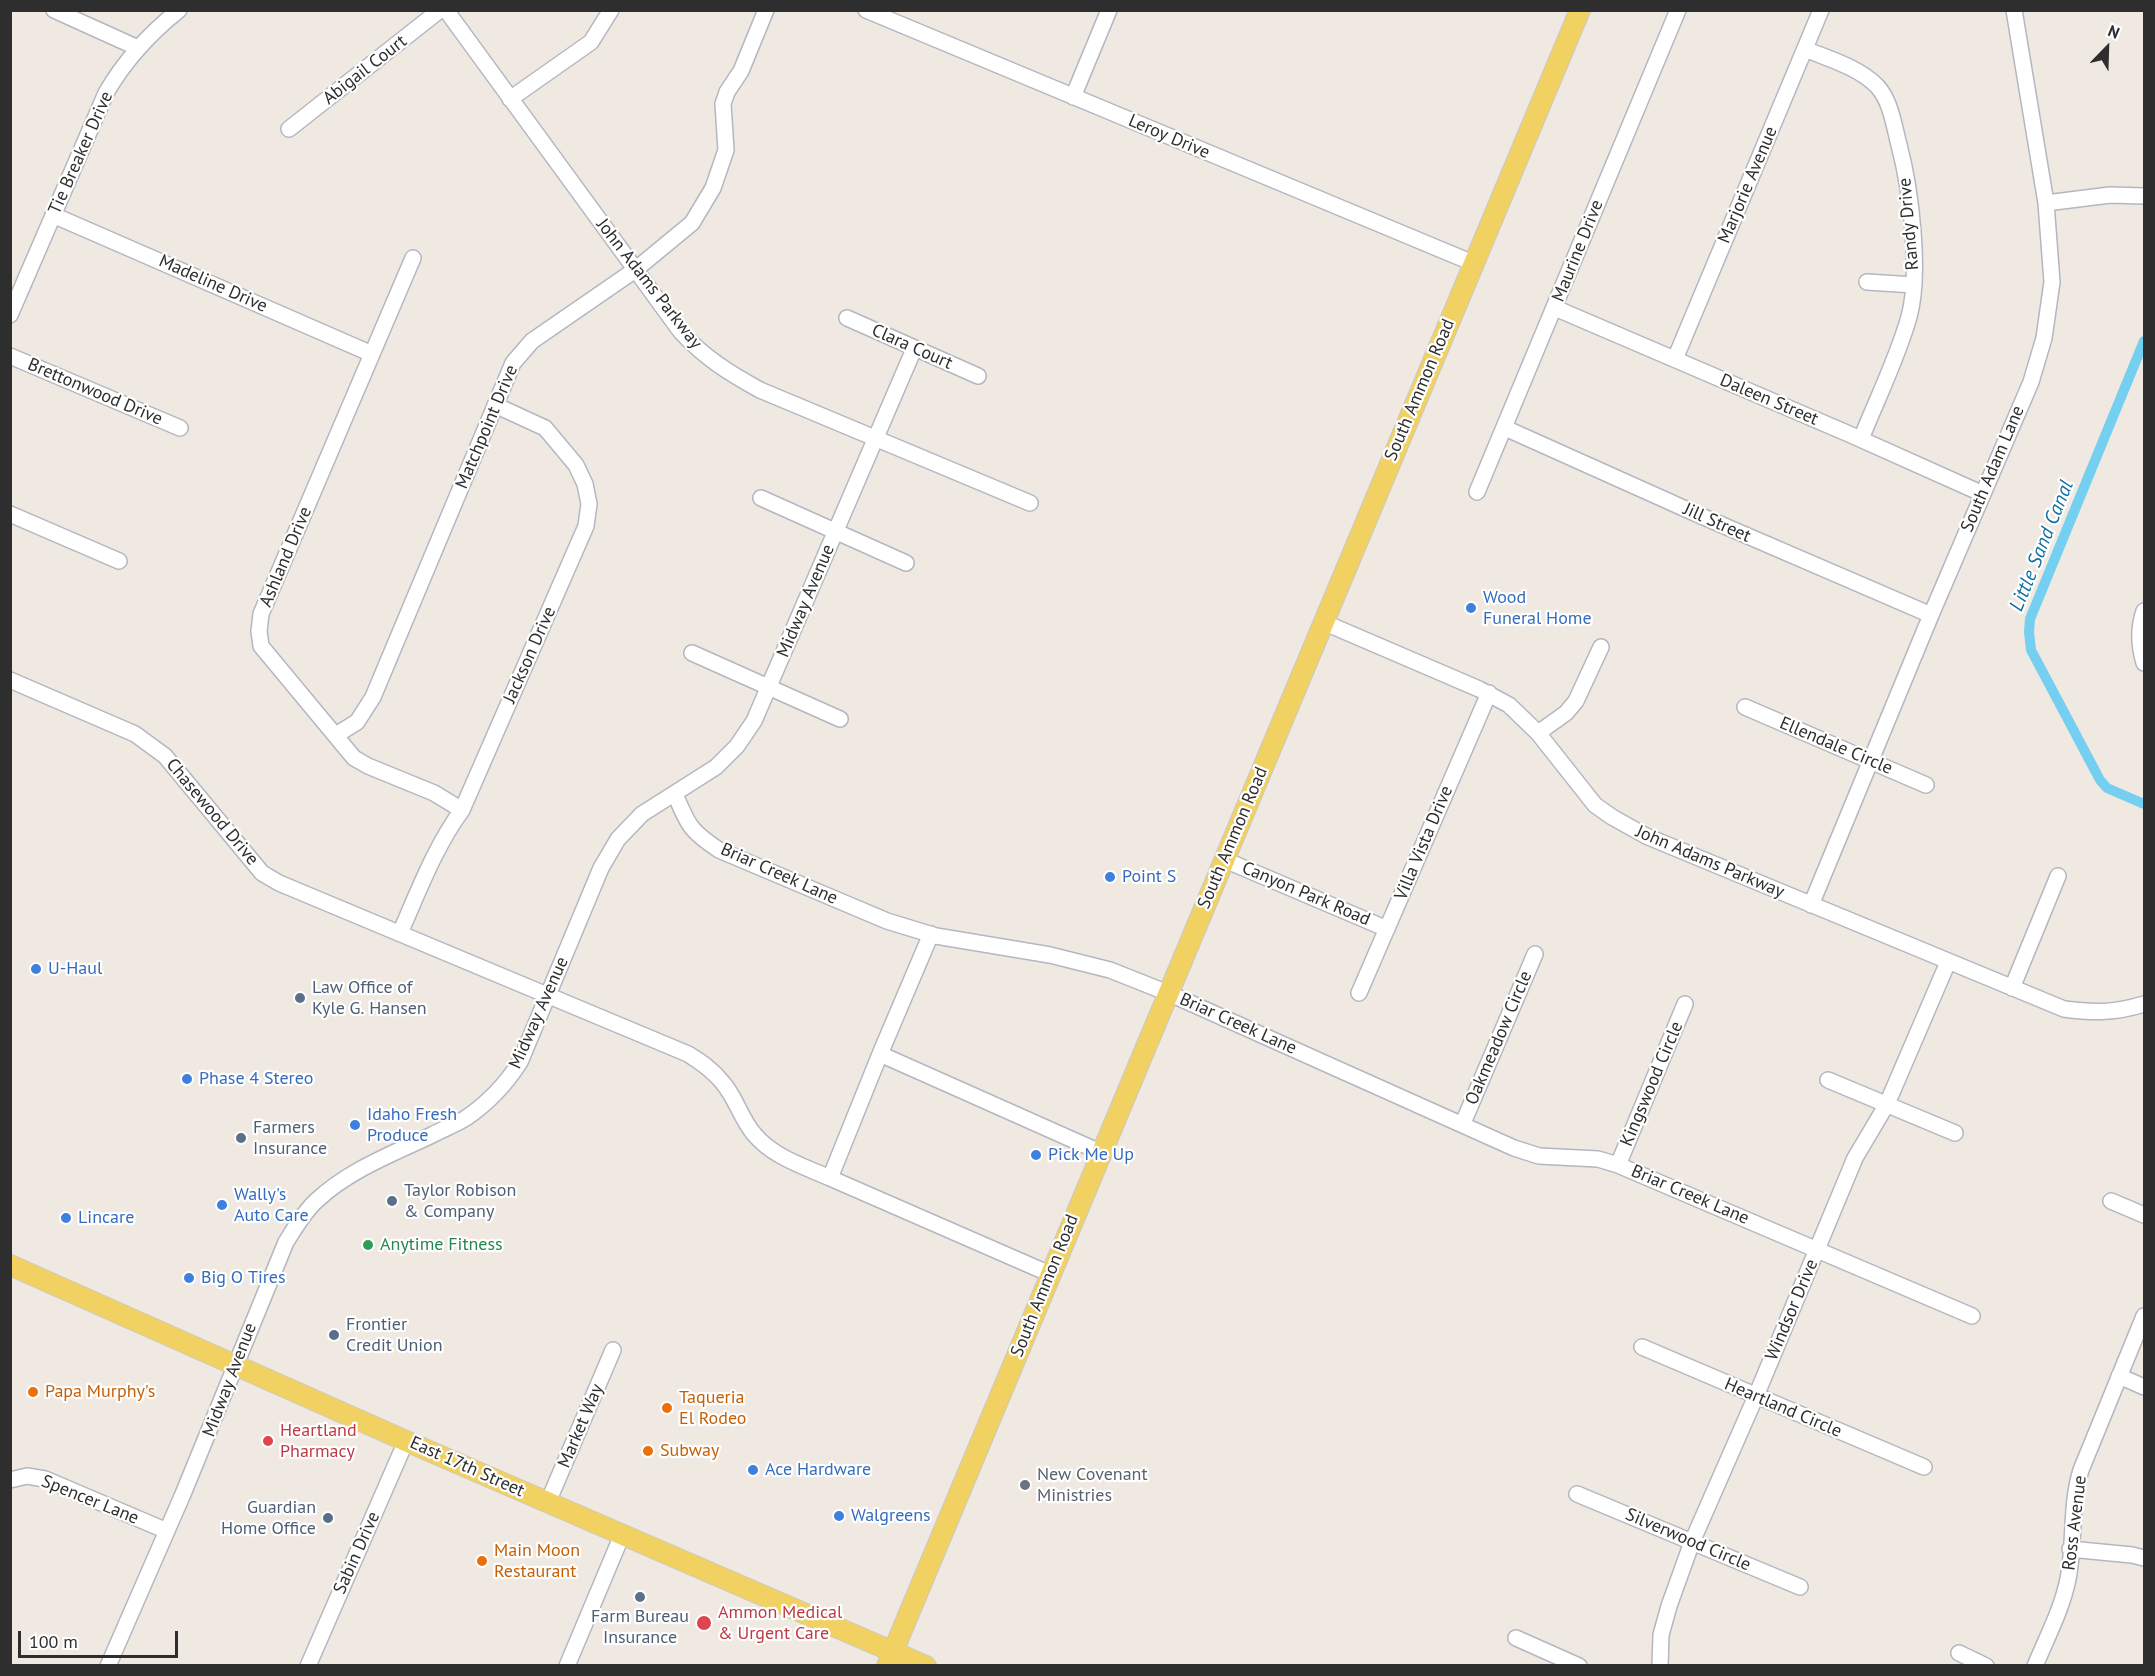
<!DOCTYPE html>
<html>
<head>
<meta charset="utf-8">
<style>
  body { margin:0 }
  #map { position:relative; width:2155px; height:1676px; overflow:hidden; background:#efe9e1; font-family:"PT Sans",sans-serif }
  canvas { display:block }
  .frame { position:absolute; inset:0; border:12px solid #2e2e2e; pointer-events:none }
  .north { position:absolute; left:2077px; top:18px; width:60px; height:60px; -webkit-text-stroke:4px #fff; paint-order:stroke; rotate:23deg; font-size:16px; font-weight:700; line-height:24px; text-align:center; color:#2e2e2e }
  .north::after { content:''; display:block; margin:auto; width:21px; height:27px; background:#2e2e2e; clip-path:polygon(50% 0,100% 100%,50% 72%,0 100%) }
  .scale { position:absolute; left:18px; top:1631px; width:160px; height:27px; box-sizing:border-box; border:3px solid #2e2e2e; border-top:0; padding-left:8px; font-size:18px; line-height:21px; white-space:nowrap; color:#2e2e2e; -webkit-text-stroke:4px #fff; paint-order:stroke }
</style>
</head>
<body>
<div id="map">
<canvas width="2155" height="1676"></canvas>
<div class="frame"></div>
<div class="north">N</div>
<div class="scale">100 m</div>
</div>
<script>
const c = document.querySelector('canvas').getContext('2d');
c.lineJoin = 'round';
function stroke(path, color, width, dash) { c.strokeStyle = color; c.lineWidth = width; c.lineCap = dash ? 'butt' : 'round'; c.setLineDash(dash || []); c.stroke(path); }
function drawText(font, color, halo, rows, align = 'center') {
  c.font = font + ' "PT Sans",sans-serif'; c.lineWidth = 4.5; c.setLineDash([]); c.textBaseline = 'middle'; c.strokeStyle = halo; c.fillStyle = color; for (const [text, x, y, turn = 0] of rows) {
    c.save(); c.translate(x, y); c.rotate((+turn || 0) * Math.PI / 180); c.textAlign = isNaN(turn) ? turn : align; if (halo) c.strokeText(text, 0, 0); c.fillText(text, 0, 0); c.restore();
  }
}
stroke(new Path2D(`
  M2144 341 2030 619 2029 632 2031 650 2100 780 2107 788 2144 804`), '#75cff0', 10);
const minor = new Path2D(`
  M54 10 138 48
  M446 10 681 332C705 358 729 373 760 390L1030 503
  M866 10 1473 263
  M1805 49C1829 59 1858 67 1877 86 1891 101 1894 126 1899 145 1911 190 1921 273 1909 317 1897 359 1877 399 1861 439
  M1073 97 1109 10
  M510 99 591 42 611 10
  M289 129 440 10
  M2046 203 2110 195 2144 196
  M53 215 372 354
  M413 258 261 614 259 631 261 646 354 758 368 766 434 793 462 810
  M1867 282 1914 285
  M1555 308 1849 434 1983 494
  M10 315 106 93C125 60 149 34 179 10
  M847 318 978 376
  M10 356 180 428
  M1675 359 1821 10
  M1505 428 1699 515 1931 615
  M1477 492 1678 10
  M761 498 906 563
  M10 514 119 561
  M2144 611C2138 628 2139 646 2144 663
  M1323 622 1479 689 1509 705 1538 733 1595 805 1612 817 1646 836 2064 1009C2094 1013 2115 1013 2144 1004
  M692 653 840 719
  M10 680 135 734 165 756 262 873 279 883 688 1054C701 1062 713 1070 723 1083 736 1098 741 1119 754 1134 773 1157 803 1166 830 1178L880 1054
  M1745 707 1926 785
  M1538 733 1566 713 1576 701 1601 647
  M336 735 357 722 373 697 513 363 532 341 635 270 692 223 713 188 726 150 723 104 727 92 741 71 766 10
  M675 794C688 825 690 831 719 850L887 921 936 936 1050 955 1110 970 1168 993 1514 1148 1539 1156 1598 1159 1618 1165 1972 1316
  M1225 860 1387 929
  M1811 905 1931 615 2031 382 2044 338 2052 282 2046 203 2014 10
  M400 933C419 890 435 847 462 810L586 526 589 504 585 484 576 465 545 428 495 405
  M931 934 880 1054 1100 1152
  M2012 988 2058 876
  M1359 993 1489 693
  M1828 1080 1955 1133
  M1463 1123 1535 954
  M1618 1165 1685 1004
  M830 1178 1050 1274
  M2111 1201 2144 1215
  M1642 1347 1924 1467
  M2119 1376 2144 1387
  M10 1480 27 1476 45 1479 167 1531
  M1577 1494 1800 1587
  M548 1502 613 1350
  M2070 1549 2132 1555 2144 1558
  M1516 1638 1579 1666
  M1959 1653 1986 1666
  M108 1666 183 1494 286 1242C295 1228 304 1212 316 1201 349 1170 392 1154 432 1135 443 1129 455 1125 466 1118 488 1103 506 1084 520 1062L601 868 618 839 642 814 716 767 737 746 754 721 914 349
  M308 1666 406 1441
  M567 1666 622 1535
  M1660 1666 1661 1635 1669 1606 1692 1542 1756 1396 1855 1158 1887 1104 1948 962
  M2035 1666C2047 1637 2062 1609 2068 1579 2075 1543 2070 1505 2081 1470L2144 1316`);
const major = new Path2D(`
  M10 1265 406 1441 926 1666
  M887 1666 1580 10`);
stroke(minor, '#b4b7c1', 18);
stroke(major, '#c9c9c9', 22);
stroke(minor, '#fff', 15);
stroke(major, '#f2d163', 20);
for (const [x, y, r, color] of [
  [1471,608,6,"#3f7fe0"],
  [1110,877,6,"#3f7fe0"],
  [36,969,6,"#3f7fe0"],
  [300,998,6,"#5c6f8a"],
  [187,1079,6,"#3f7fe0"],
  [355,1125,6,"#3f7fe0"],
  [241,1138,6,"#5c6f8a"],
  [1036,1155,6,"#3f7fe0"],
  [392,1201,6,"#5c6f8a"],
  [222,1205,6,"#3f7fe0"],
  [66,1218,6,"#3f7fe0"],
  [368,1245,6,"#2e9e5b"],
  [189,1278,6,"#3f7fe0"],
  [334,1335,6,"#5c6f8a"],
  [33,1392,6,"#e8710a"],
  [667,1408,6,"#e8710a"],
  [268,1441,6,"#e0444e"],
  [648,1451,6,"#e8710a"],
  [753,1470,6,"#3f7fe0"],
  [1025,1485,6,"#6b7280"],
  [839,1516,6,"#3f7fe0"],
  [328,1518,6,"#5c6f8a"],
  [482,1561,6,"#e8710a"],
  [640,1597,6,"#5c6f8a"],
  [704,1623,8,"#e0444e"]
]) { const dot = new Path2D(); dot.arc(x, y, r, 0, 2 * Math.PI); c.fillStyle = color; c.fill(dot); stroke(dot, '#fff', 2); }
drawText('18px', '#2e2e2e', '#fff', [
  ["Abigail Court",365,70,-38],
  ["Leroy Drive",1169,137,23],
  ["Tie Breaker Drive",81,153,-66],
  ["Marjorie Avenue",1748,185,-67],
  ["Randy Drive",1909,224,-95],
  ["Maurine Drive",1578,251,-68],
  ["Madeline Drive",213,284,24],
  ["John Adams Parkway",649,284,52],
  ["Clara Court",912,347,24],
  ["South Ammon Road",1420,390,-67],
  ["Brettonwood Drive",95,392,23],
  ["Daleen Street",1769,400,23],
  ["Matchpoint Drive",487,427,-67],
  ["South Adam Lane",1993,469,-67],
  ["Jill Street",1717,523,24],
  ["Ashland Drive",286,557,-67],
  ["Midway Avenue",806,601,-67],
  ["Jackson Drive",530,655,-66],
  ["Ellendale Circle",1836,746,23],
  ["Chasewood Drive",212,812,50],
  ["South Ammon Road",1233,838,-67],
  ["Villa Vista Drive",1424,843,-67],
  ["John Adams Parkway",1710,862,23],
  ["Briar Creek Lane",779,874,24],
  ["Canyon Park Road",1306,894,23],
  ["Midway Avenue",539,1013,-66],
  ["Briar Creek Lane",1238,1024,24],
  ["Oakmeadow Circle",1499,1038,-67],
  ["Kingswood Circle",1652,1084,-67],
  ["Briar Creek Lane",1690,1195,23],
  ["South Ammon Road",1045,1286,-68],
  ["Windsor Drive",1792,1310,-67],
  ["Midway Avenue",230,1380,-69],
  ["Heartland Circle",1783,1408,23],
  ["Market Way",581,1426,-67],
  ["East 17th Street",467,1467,24],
  ["Spencer Lane",90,1500,22],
  ["Ross Avenue",2075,1523,-83],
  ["Silverwood Circle",1688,1540,23],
  ["Sabin Drive",357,1553,-66]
]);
drawText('18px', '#366cbe', '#fff', [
  ["Wood",1483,598],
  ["Funeral Home",1483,619],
  ["Point S",1122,877],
  ["U-Haul",48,969],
  ["Phase 4 Stereo",199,1079],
  ["Idaho Fresh",367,1115],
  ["Produce",367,1136],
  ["Pick Me Up",1048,1155],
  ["Wally's",234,1195],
  ["Auto Care",234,1216],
  ["Lincare",78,1218],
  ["Big O Tires",201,1278],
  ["Ace Hardware",765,1470],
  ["Walgreens",851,1516]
], 'left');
drawText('18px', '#4e5e75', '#fff', [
  ["Law Office of",312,988],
  ["Kyle G. Hansen",312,1009],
  ["Farmers",253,1128],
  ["Insurance",253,1149],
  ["Taylor Robison",404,1191],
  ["& Company",404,1212],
  ["Frontier",346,1325],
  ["Credit Union",346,1346],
  ["Guardian",316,1508,"right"],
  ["Home Office",316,1529,"right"],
  ["Farm Bureau",640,1617,"center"],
  ["Insurance",640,1638,"center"]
], 'left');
drawText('18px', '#27864d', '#fff', [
  ["Anytime Fitness",380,1245]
], 'left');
drawText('18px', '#c56008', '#fff', [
  ["Papa Murphy's",45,1392],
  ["Taqueria",679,1398],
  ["El Rodeo",679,1419],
  ["Subway",660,1451],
  ["Main Moon",494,1551],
  ["Restaurant",494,1572]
], 'left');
drawText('18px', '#be3a42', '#fff', [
  ["Heartland",280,1431],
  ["Pharmacy",280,1452],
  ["Ammon Medical",718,1613],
  ["& Urgent Care",718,1634]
], 'left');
drawText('18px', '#5b616d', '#fff', [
  ["New Covenant",1037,1475],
  ["Ministries",1037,1496]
], 'left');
drawText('italic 20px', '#0d6fa3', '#fff', [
  ["Little Sand Canal",2042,546,-68]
]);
</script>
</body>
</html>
